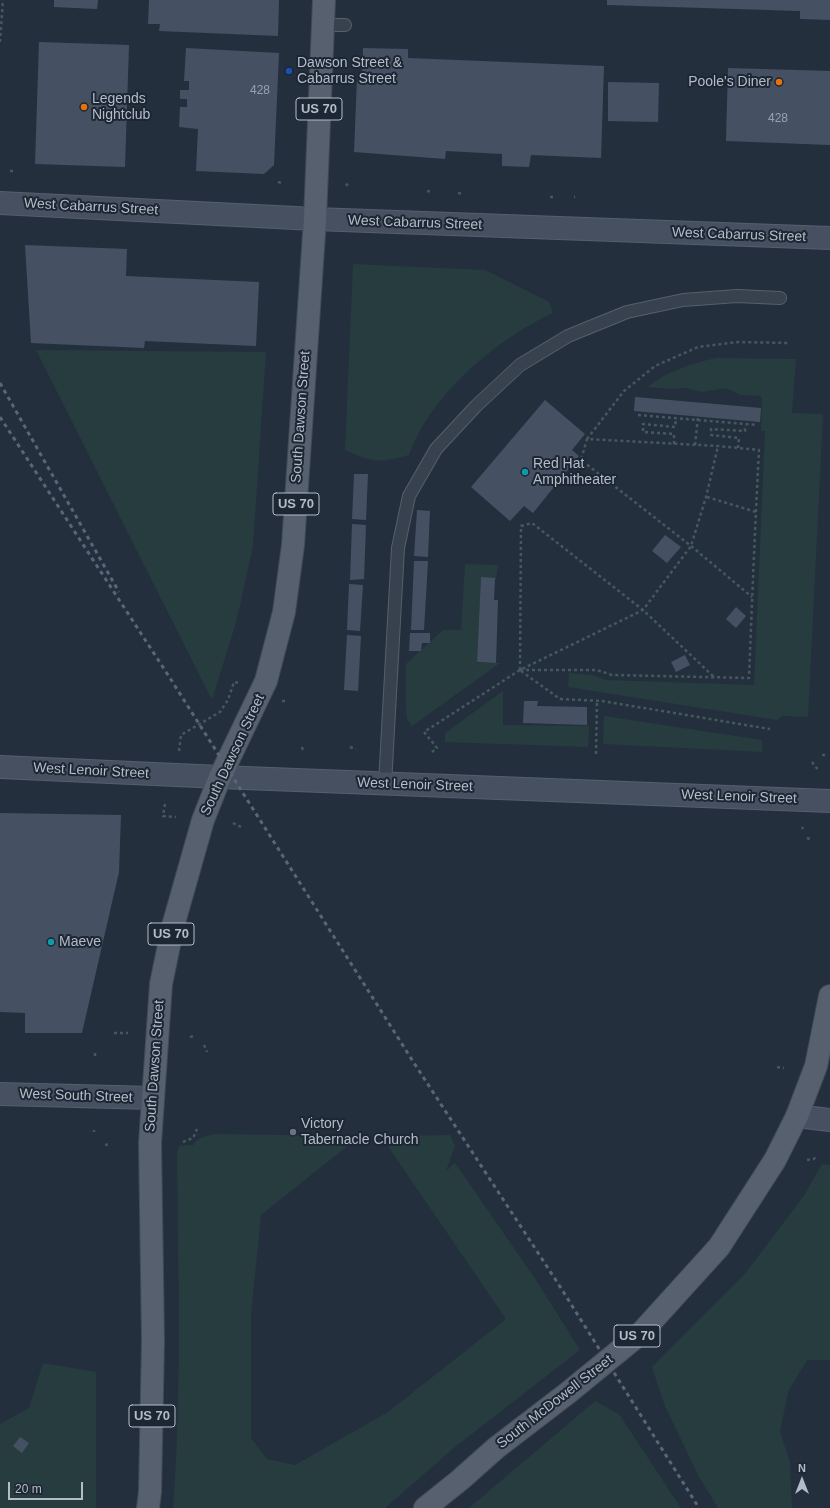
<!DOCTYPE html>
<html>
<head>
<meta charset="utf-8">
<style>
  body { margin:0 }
  #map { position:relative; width:830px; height:1508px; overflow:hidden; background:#242f3e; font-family:Helvetica,sans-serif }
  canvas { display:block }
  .north { position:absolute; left:782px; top:1460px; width:40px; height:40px; -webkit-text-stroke:3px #1d2633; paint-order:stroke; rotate:0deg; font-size:11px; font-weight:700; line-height:16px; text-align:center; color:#b4bcc9 }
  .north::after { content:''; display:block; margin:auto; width:14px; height:18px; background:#b4bcc9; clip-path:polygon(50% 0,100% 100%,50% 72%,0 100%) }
  .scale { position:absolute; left:8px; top:1482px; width:75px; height:18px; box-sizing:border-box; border:2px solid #b4bcc9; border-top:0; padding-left:5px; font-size:12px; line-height:14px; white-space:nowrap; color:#b4bcc9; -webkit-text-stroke:3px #1d2633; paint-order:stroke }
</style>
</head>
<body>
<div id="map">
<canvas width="830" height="1508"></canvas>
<div class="north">N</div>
<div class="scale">20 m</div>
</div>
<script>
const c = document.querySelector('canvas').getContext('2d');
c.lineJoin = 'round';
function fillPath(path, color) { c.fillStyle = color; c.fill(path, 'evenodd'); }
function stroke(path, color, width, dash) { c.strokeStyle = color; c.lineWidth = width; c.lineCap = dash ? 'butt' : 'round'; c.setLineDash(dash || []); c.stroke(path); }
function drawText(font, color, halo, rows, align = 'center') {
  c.font = font + ' Helvetica,sans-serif'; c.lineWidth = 4; c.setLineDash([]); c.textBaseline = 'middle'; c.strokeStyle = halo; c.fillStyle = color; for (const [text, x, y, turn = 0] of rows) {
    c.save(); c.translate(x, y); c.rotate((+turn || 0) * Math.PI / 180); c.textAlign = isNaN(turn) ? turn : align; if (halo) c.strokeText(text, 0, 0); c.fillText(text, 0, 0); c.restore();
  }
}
fillPath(new Path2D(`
  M353 264 485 270 549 302 553 313C495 340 431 395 409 455 378 463 374 463 345 450Z
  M36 350 266 352 253 546 237 619 212 700Z
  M716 358 796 359 792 413 823 414 808 717 782 716 777 720 568 687 569 673 593 675 606 680 754 685 765 431H761L762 399 760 396 741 395 726 388 702 392 686 388 670 389 647 387C668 371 690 364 716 358Z
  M465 564 498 565 496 580H481L477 663H500L412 726 407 719 406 708V664L443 630H461Z
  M503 691V725L589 726 588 747 445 742V733Z
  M604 716 762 740V752L603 744Z
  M216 1134 351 1136 345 1148 261 1215 251 1314V1438L267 1459 295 1465 388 1412 506 1319 387 1145 386 1136 450 1135 455 1146 446 1171 455 1163 536 1280 580 1350 455 1447 385 1508H173C182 1390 178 1271 177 1153L179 1146 193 1145C199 1137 206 1136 216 1134Z
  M822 1164 830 1165V1360H807L788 1392 780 1432 790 1462 792 1508H718L698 1475 665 1406 652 1367 744 1275 803 1197Z
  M43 1363 96 1372V1508H0V1424L29 1408Z
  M595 1401 619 1414 681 1508H469Z`), '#263c3f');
fillPath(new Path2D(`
  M54 0H98L97 9 54 7Z
  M149 0H279L278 36 159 31 160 24H148Z
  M607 0H830V20L800 19V11L607 5Z
  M39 42 129 45 125 167 35 164Z
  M186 48 279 53 274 165 264 174 196 171 198 129 179 127 180 107H187V99H180V90H189V81H184Z
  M363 48 408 49V58L604 66 601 158 531 155 529 167 502 166V154L446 151 445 159 354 152 357 79H362Z
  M728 68 830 71V145L726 141Z
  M608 82 659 83 658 122 608 121Z
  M25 245 127 249 126 276 259 282 256 346 145 341 144 348 31 343Z
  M635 397 761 408 760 422 634 411Z
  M545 400 585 434 572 450 579 456 533 513 524 506 510 521 471 487Z
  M354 474H368L366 520 352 519Z
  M417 510 430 511 428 557 414 556Z
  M352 524 366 525 364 579 350 580Z
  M665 535 681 547 667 563 652 551Z
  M414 561H428L424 630H411Z
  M481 577 495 578 494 600H498L496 663 477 662Z
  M349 584 363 585 360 631 347 630Z
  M736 607 746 616 736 628 726 619Z
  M410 633H430V643H422L421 651H409Z
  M347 635 361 636 358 691 344 690Z
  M685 655 690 665 676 672 671 662Z
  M524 701H538L537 706 587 707V725L523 723Z
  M0 813 121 815 119 872 82 1033H25V1013L0 1012Z
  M20 1437 29 1443 22 1453 13 1446Z`), '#455162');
const lane = new Path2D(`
  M323 25H345
  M385 784 398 548 409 496 436 449 476 406 520 365 568 336 627 312 683 300 737 296 780 298`);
const secondary = new Path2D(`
  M0 203 315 219 830 238
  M0 767 220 777 830 801
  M0 1094 153 1098
  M797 1116 830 1120`);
const primary = new Path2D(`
  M148 1508 150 1492 153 1341 150 1143 161 984 173 926 203 820 220 777 266 681 284 612 293 545 315 219 324 0
  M425 1508 460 1480 496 1448 569 1392 641 1333 719 1247 775 1160 797 1116 816 1066 830 996`);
stroke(lane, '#565f6c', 14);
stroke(secondary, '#565f6c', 24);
stroke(primary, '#414a57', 24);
stroke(new Path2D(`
  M0 42 3 0
  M10 171H13
  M278 182 282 183
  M346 186 348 183
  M427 191 433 192
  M458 193 464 194
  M550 197H554
  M574 197H575
  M638 415 757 425
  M587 439 624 391 655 366 698 347 738 342 789 343
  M674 444V434L643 432V424L675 427 676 419
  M695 445 698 417
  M738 448 739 438 711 435V429L745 431V425
  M707 497 756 512
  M520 670H597L612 675 749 678C752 602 755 526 759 450L718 446 587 439 581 460 691 546 752 597
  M520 670 521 526 532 523 643 610 714 677
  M521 671 560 699 602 701 770 729
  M282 701H288
  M302 747 303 751
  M350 747 356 749
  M179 751 181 735 220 712 228 700 234 682 239 683
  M432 752 437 748 424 732 520 670 643 610 691 546 706 497 718 446
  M596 754 597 701
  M822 755H828
  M812 762 819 771
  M165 804 163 816 176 817
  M233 823 241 827
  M802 829 803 827
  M807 838 810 839
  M114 1033H128
  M190 1037 194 1036
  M204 1045 207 1052
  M95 1053V1056
  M777 1067 784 1068
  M94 1130V1132
  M183 1142 193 1138 197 1129
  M105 1145 111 1144
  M807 1160 814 1159 816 1155`), '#44595c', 2.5, [3, 3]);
stroke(lane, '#38414e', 12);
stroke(secondary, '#465061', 22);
stroke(primary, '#56606e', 22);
stroke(new Path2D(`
  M0 383 119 592
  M0 417 170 678 414 1063 559 1285 699 1508`), '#5a6575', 3, [4, 4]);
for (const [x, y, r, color] of [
  [289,71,4,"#1a4fb4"],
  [779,82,4,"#e8710a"],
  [84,107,4,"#e8710a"],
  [525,472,4,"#0f9aa8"],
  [51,942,4,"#0f9aa8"],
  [293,1132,4,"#6b7280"]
]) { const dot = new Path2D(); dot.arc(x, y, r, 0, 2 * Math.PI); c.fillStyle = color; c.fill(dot); stroke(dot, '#1d2633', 1.5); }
drawText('12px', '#98a1af', null, [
  ["428",260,91],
  ["428",778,119]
]);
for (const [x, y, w] of [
  [319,109,46],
  [296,504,46],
  [171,934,46],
  [637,1336,46],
  [152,1416,46]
]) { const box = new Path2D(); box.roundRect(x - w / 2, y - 11, w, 22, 3); c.fillStyle = '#1d2633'; c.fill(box); stroke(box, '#b4bcc9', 1); }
drawText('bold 13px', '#b4bcc9', null, [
  ["US 70",319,109],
  ["US 70",296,504],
  ["US 70",171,934],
  ["US 70",637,1336],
  ["US 70",152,1416]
]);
drawText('14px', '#b4bcc9', '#1d2633', [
  ["Dawson Street &",297,63],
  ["Cabarrus Street",297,79],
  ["Poole's Diner",771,82,"right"],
  ["Legends",92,99],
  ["Nightclub",92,115],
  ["Red Hat",533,464],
  ["Amphitheater",533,480],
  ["Maeve",59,942],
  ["Victory",301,1124],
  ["Tabernacle Church",301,1140]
], 'left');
drawText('14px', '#b4bcc9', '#1d2633', [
  ["West Cabarrus Street",91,207,3],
  ["West Cabarrus Street",415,223,2],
  ["West Cabarrus Street",739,235,2],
  ["South Dawson Street",301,417,-86],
  ["South Dawson Street",233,755,-65],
  ["West Lenoir Street",91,771,3],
  ["West Lenoir Street",415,785,2],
  ["West Lenoir Street",739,797,2],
  ["South Dawson Street",155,1066,-86],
  ["West South Street",76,1096,2],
  ["South McDowell Street",555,1402,-38]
]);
</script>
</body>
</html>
